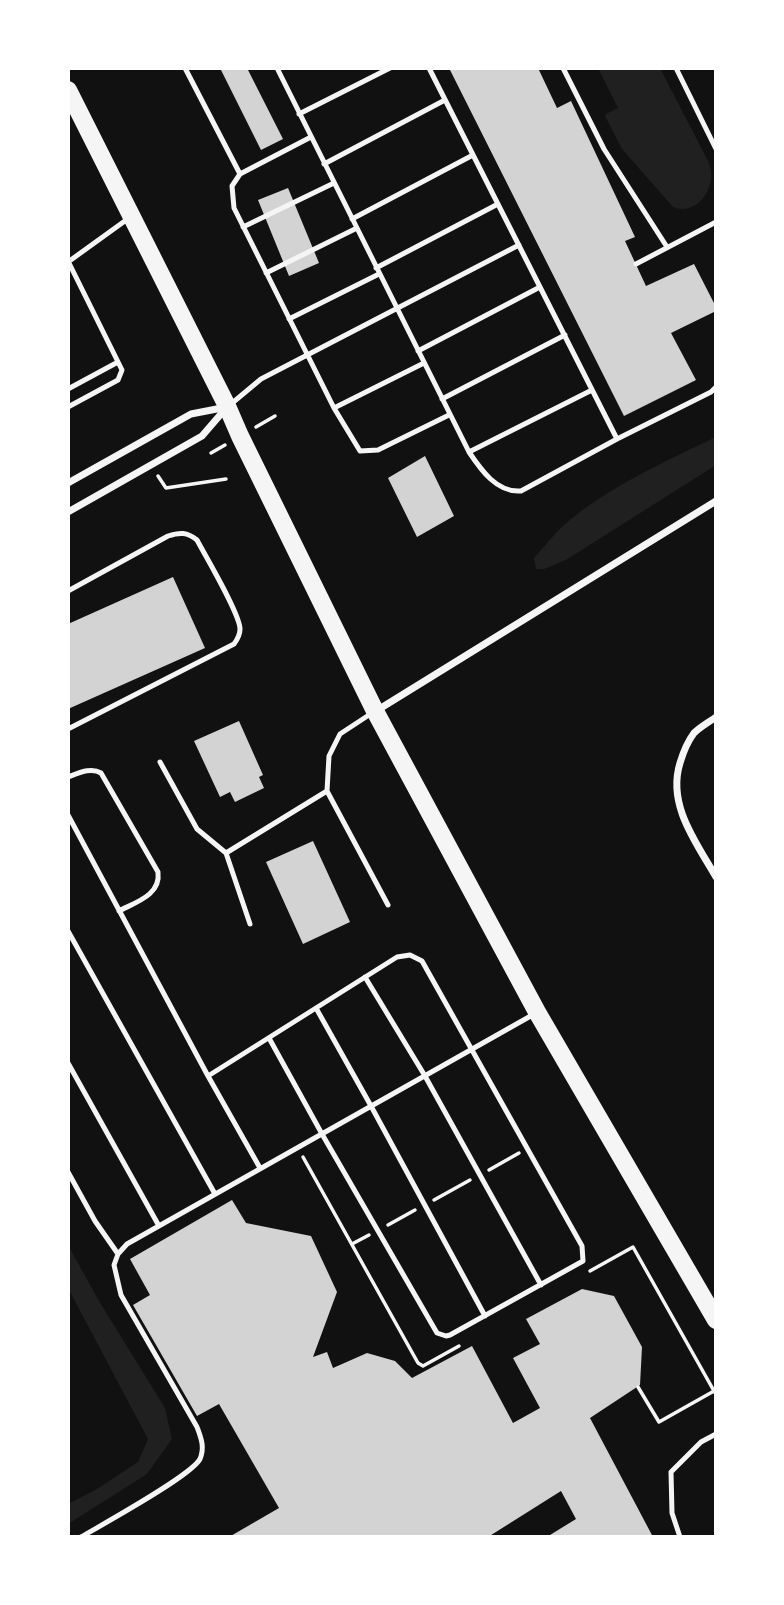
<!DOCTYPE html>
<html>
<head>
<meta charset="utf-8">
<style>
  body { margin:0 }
  #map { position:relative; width:784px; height:1605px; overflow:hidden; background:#111; font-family:"Source Sans 3",sans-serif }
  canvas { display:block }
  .frame { position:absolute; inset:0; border:70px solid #fff; pointer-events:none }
</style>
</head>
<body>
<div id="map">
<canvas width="784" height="1605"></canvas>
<div class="frame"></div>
</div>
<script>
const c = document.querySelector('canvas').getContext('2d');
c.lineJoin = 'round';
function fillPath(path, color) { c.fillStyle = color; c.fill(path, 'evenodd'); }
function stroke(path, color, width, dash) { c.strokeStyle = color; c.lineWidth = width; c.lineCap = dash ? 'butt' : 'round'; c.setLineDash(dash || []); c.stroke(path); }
fillPath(new Path2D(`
  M598 68H660L707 159C709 163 710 167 711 170 714 192 695 216 673 207L622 149 605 116 606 114 618 108Z
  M716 437V465L566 560 544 569H536L534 558C544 547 553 535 564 525 606 488 666 461 716 437Z
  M68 1245 99 1301 165 1408 172 1439 147 1474 68 1524V1504L97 1489 138 1462 148 1439 68 1288Z`), '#202020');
fillPath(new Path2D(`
  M220 68H247L283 139 261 150Z
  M449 68H538L557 108 571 101 635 237 625 241 646 286 694 264 716 307V311L671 333 696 380 624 416Z
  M288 188 319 263 289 276 258 200Z
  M425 456 454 516 417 537 388 478Z
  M173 577 205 648 68 709V624Z
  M239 721 263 775 259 777 264 788 235 802 230 792 220 797 194 741Z
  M313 841 350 922 303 944 266 862Z
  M232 1200 246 1223 311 1236 337 1292 313 1357 327 1352 333 1368 367 1353 395 1361 412 1378 472 1346 513 1423 540 1408 513 1358 540 1344 526 1319 582 1289 614 1296 642 1347 640 1385 590 1418 653 1537H552L550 1535 576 1519 561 1491 488 1537H229L279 1508 219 1404 197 1416 133 1305 150 1295 130 1259Z`), '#d3d3d3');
stroke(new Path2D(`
  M256 427 275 416
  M211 453 225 445
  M158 476 166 488 226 479
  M303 1157 418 1363 423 1366 459 1346
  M489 1170 519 1153
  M434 1200 470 1180
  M388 1225 415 1210
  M352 1244 369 1235
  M590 1271 633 1247 714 1391
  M638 1387 659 1422 714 1391 716 1394`), '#f5f5f5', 3.5);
stroke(new Path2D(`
  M185 68 240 174 232 186 234 208 334 408 360 451 378 450 449 415
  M277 68 469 452C481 470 497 493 521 491L617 439 711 392 716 387
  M429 68 617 439
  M563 68 604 149 667 247
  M676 68 716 149
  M299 114 390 68
  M324 164 445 100
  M240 174 311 137
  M352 219 473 155
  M243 227 334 183
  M68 261 122 370 118 380 68 407
  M68 262 129 218
  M636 264 716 222
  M376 268 498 204
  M266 273 357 228
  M289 319 379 274
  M418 351 540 287
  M68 389 118 362
  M442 399 565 335
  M231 404 261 379 519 245
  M334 408 424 363
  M469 452 592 390
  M68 591 168 536C180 532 187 532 197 540 206 557 240 614 240 629 240 635 237 640 234 644L68 729
  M372 713 340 734 329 756 327 791 388 905
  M160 762 197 829 226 853 250 924
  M68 777C79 773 91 767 101 773L158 872C161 895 136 902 119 911
  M68 815 208 1076
  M226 853 327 791
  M68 931 215 1194
  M365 977 425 1076 541 1285
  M316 1008 371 1106 485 1316
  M68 1063 159 1226
  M260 1168 208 1076 397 957 410 955 422 961 582 1246 583 1261 450 1335 446 1336 437 1333 322 1134 269 1038
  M68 1172 95 1221 118 1254
  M81 1537C103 1524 191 1476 200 1459 205 1447 201 1438 197 1427L121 1295 114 1265 118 1254 127 1244 536 1013
  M680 1537 672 1513 671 1472 701 1442 716 1434`), '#f5f5f5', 5);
stroke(new Path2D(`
  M68 483 191 414 227 407
  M68 512 202 436 227 407
  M376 711 716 501
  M716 717C709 722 700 727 694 733 688 741 683 753 680 763 667 805 696 842 716 877`), '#f5f5f5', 7);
stroke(new Path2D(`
  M68 90 227 406 240 436 375 711 537 1012 716 1320`), '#f5f5f5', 18);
</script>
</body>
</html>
